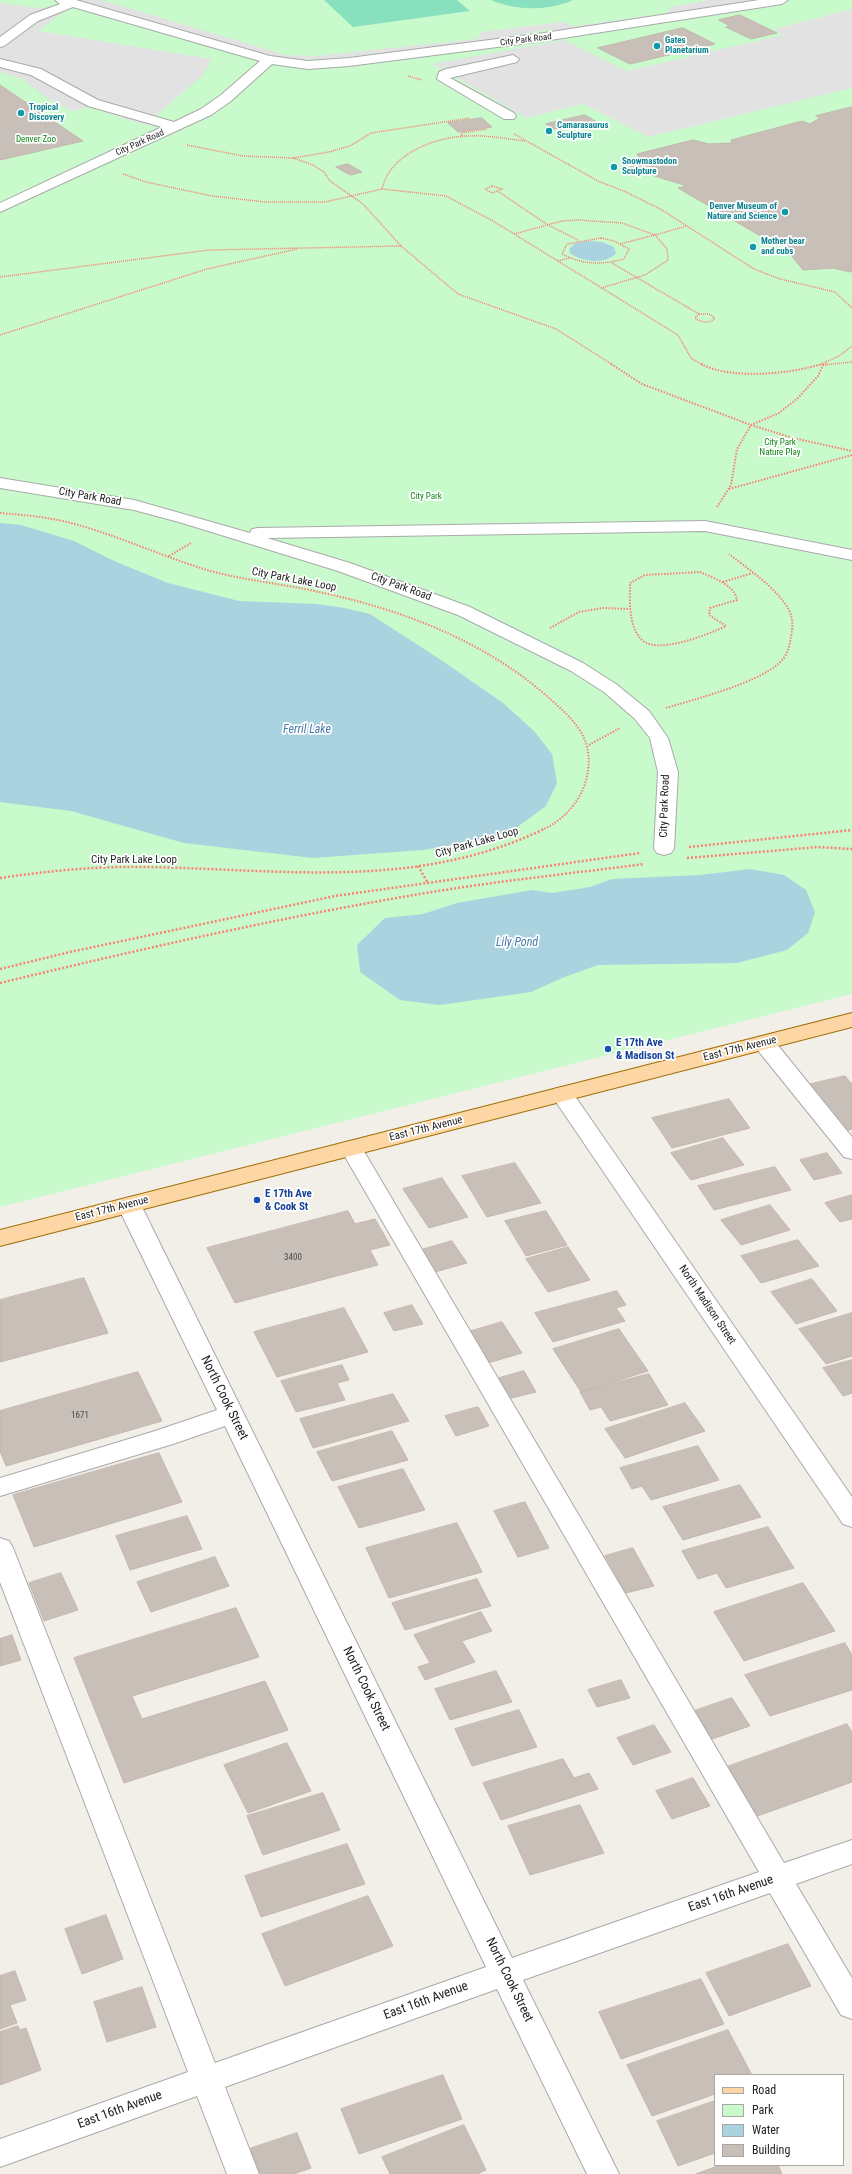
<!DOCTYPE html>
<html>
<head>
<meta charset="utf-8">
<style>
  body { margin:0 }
  #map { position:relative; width:852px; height:2174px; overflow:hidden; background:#f2efe9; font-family:"Roboto Condensed",sans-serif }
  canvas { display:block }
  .legend { position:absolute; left:714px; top:2074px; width:130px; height:92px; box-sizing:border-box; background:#fff; border:1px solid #a7a7a7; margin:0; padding:5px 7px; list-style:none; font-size:12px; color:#222 }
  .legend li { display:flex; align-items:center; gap:8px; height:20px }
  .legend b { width:20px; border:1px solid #a7a7a7 }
</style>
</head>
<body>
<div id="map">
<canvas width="852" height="2174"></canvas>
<ul class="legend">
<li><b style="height:5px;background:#fcd6a4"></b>Road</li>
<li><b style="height:11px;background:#c8facc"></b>Park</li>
<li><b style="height:11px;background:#aad3df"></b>Water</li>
<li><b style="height:11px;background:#c7bfb8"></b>Building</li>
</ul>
</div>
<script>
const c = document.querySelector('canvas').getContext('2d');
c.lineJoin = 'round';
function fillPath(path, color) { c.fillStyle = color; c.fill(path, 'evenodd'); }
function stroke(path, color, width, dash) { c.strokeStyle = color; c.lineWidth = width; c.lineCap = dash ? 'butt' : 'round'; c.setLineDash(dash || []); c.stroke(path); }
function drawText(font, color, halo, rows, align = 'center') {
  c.font = font + ' "Roboto Condensed",sans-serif'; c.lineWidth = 3.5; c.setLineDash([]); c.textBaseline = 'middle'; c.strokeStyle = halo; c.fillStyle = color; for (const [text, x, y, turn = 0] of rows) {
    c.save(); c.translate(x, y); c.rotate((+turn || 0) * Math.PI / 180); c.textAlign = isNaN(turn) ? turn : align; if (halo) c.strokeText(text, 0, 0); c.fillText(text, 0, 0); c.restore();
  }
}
fillPath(new Path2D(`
  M0 0H852V994L0 1207Z`), '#c8facc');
fillPath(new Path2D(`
  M324 0H457L470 11 353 27Z
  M491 0H573C549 11 516 11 491 0Z`), '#88e0be');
fillPath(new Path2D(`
  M79 0H101L286 55 315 56 477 39 482 32 562 22 575 26 666 14 671 7 711 0H759L588 28 558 31 552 29 469 43 327 59H300L276 57Z
  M0 3 64 11 38 31 212 59 203 75 145 125 88 107 73 111 51 101 22 79 0 72Z
  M852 9V88L648 137 583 104 527 118 432 64 564 40 627 71 783 35 774 29Z`), '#e2e2e2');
fillPath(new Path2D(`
  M588 241 602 242 614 247 616 253C606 265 581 262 570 253L569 249 576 243Z
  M0 523 21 525 74 541 114 561 168 583 239 601 316 604 345 608 370 614 441 660 503 703 534 731 552 754 557 783 546 806 516 828 489 839 423 850 313 858 184 843 71 811 0 802Z
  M750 869 784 875 806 890 815 912 808 933 787 950 737 963 598 965 562 978 531 992 440 1005 400 1000 360 972 357 945 385 918 423 914 457 903 532 890 552 893 590 887 612 879 700 875Z`), '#aad3df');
const building = new Path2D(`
  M740 15 777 33 751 39 726 27 730 26 719 20Z
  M683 28 715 44 630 64 598 48Z
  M0 85 83 141 0 160Z
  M852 107V271L850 272 833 268 803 270 775 235 764 238 678 188 687 186 629 168 641 161 637 154 693 140 709 144 732 143 731 140 802 121 810 124 820 118 816 116Z
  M585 115 597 122 572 128 568 125 554 129 546 124Z
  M482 118 492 127 458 132 448 123Z
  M348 164 362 172 350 175 336 167Z
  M845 1076 852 1084V1129L840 1133 803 1086Z
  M729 1099 750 1128 672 1148 652 1118Z
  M723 1138 744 1165 691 1180 671 1153Z
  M827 1153 842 1173 814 1180 800 1160Z
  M515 1163 541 1203 487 1217 462 1176Z
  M775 1167 791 1190 714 1210 698 1186Z
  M442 1178 468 1217 429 1228 403 1189Z
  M852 1195V1219L840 1222 825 1203Z
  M770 1205 790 1230 741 1245 721 1220Z
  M348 1211 355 1224 375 1219 390 1245 370 1250 378 1265 235 1303 207 1248Z
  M546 1211 567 1245 526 1256 505 1221Z
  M798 1240 819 1266 761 1283 741 1256Z
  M452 1241 467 1263 435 1272 421 1250Z
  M568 1247 590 1280 548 1292 526 1259Z
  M84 1278 108 1333 0 1362V1300Z
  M812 1279 837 1311 796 1324 771 1292Z
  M617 1291 626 1305 616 1308 625 1321 553 1342 535 1313Z
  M412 1305 423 1324 394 1331 384 1313Z
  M344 1308 368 1352 277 1377 254 1332Z
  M852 1313V1356L826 1364 799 1329Z
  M502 1322 522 1353 488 1363 468 1332Z
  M619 1329 648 1371 581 1392 553 1349Z
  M852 1360V1393L843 1396 823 1368Z
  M342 1365 349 1380 337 1383 345 1400 296 1412 281 1381Z
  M524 1371 536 1392 507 1399 496 1379Z
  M138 1372 162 1421 6 1466 0 1451V1411Z
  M649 1374 668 1405 610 1421 601 1407 590 1410 580 1392Z
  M393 1394 409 1421 313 1448 300 1419Z
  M685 1403 705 1431 625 1458 605 1429Z
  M478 1407 489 1426 456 1436 445 1416Z
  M392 1431 408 1460 332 1481 317 1452Z
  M698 1446 719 1480 651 1500 642 1486 632 1489 620 1468Z
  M159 1453 182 1502 34 1547 13 1495Z
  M403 1469 425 1510 359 1528 338 1487Z
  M740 1485 761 1517 683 1540 663 1507Z
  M525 1502 549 1548 518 1557 494 1511Z
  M187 1516 202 1549 130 1570 116 1536Z
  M457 1523 482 1572 389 1598 366 1548Z
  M768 1527 794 1568 726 1588 717 1573 698 1579 682 1551Z
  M633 1548 654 1586 626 1593 605 1556Z
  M215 1557 229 1586 151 1612 137 1582Z
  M61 1573 78 1610 44 1621 29 1583Z
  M477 1579 491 1606 405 1630 392 1603Z
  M803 1583 835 1631 744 1661 714 1612Z
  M236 1608 259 1657 132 1696 142 1719 265 1681 288 1730 124 1783 74 1658Z
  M481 1612 492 1631 462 1641 475 1662 425 1680 418 1667 430 1663 414 1635Z
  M12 1635 21 1660 0 1666V1639Z
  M845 1643 852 1655V1690L770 1716 745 1675Z
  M496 1671 512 1702 450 1720 435 1689Z
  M621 1680 630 1698 597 1707 588 1690Z
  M732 1698 750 1726 712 1739 694 1711Z
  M519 1710 537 1747 472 1766 455 1729Z
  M847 1724 852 1732V1782L752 1818 721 1769Z
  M654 1725 671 1752 633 1765 617 1738Z
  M287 1743 311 1791 248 1813 224 1765Z
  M563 1759 574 1778 589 1773 598 1789 501 1820 483 1783Z
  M693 1778 710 1806 672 1819 656 1791Z
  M323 1793 340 1830 263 1855 247 1816Z
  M580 1805 604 1853 530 1875 508 1826Z
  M347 1844 365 1884 261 1917 245 1876Z
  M368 1896 393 1946 285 1986 262 1934Z
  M106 1915 123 1959 82 1974 65 1929Z
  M788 1944 811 1986 729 2016 706 1973Z
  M15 1971 26 2000 10 2005 17 2023 0 2029V1976Z
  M701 1979 724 2024 621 2059 599 2012Z
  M142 1987 156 2027 107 2042 94 2002Z
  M18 2026 20 2030 26 2028 41 2070 0 2085V2032Z
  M728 2030 752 2075H715V2094L652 2116 627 2065Z
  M443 2075 462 2119 359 2154 341 2109Z
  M715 2101V2153L678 2166 657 2121Z
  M464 2125 486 2170 477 2174H390L382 2157Z
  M297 2133 311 2168 294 2174H256L246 2150Z
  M721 2165H778L782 2174H696Z`);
fillPath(building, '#c7bfb8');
stroke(building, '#c4b6ab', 1);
const minor = new Path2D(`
  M55 0H76L270 56 308 61 349 58 544 33 759 0H788L782 4 544 41 349 66 308 69 272 64 231 101 211 115 0 212V203L162 127 88 106 31 75 0 67V59L41 69 98 100 174 122 201 109 221 95 260 61 73 7 38 21 4 46 0 47V37L30 15 60 4Z
  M513 55 519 59 517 62 450 78 514 113 516 116 514 119H504L437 79 439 72 446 69Z
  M0 478 134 500 250 533 252 529 258 528 705 521 852 550V560L705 531 267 538 350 563 470 607 583 663 616 684 649 711 668 738 678 772 674 849 671 853 664 855 657 853 654 849 658 772 650 738 635 719 604 692 571 671 458 615 338 571 179 522 134 510 0 488Z
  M764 1036 772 1038 852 1137V1159L844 1157 756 1048 753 1043 756 1038Z
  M562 1087 570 1089 852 1497V1527L843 1524 554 1099 551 1094 554 1089Z
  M351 1141 359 1143 362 1148 784 1863 852 1840V1864L796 1884 852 1978V2019L841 2015 770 1893 523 1980 619 2174H587L497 1989 225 2087 259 2174H227L197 2096 0 2167V2139L188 2072 0 1582V1538L9 1541 13 1548 215 2063 486 1967 225 1426 173 1444 0 1496V1478L155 1431 217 1410 117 1205 121 1200 129 1197 137 1200 141 1205 512 1958 759 1872 340 1148 343 1143Z`);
const major = new Path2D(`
  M852 1013V1027L0 1246V1230Z`);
stroke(minor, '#a9a9a9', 2);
stroke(major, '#a06b00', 2);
stroke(new Path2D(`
  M408 76 422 80
  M514 134 598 181 626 192 662 210 754 269 780 279 835 292 852 308
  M462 136 461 133 487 129
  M187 145 243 156 293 158 329 152 350 146 371 133 470 118
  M293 158 313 165 324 172 330 181 363 204 401 246 458 294 556 329 613 365
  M123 174 146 182 212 196 265 202H325L382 189 446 196 493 221 678 335 691 358 703 365
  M492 186 502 189 492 193 485 189Z
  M382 189C390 153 437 136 470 136 488 135 507 139 525 141
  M499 192 548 225 578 240
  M514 234 562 221 578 220 622 223 655 235 687 226
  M601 238 614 241 629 249 624 259C601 265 583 265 562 254L567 244Z
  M558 261 570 258
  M612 263 699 314
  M0 277 209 250 401 246
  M601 288 645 275 668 260 667 249 655 235 620 244
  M699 314H709L715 318C709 324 702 323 695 318Z
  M0 335 207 269 297 249
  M819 365 839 356 852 346
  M823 365 852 362`), '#fa8072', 1.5, [1, 1]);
stroke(new Path2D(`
  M611 364 642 384 751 425 793 438 852 451
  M701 364C731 380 790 374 822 364
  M729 489 852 455
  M717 507 731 485 737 449 751 425 779 413 798 398 818 376 823 365 828 364
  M0 513C24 515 48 517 71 523 117 535 161 556 207 570 242 580 278 583 314 591 398 608 484 640 549 698 572 718 593 737 588 770 585 797 566 819 542 830
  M169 556 191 543
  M700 572C713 578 734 584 737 600L710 608 709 615 726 626C709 634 656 656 641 639 628 625 630 601 630 583L645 575Z
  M723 582 753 573
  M550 628 579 612 603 608 630 609
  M666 708C695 699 764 682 783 659 788 653 790 644 791 636 793 627 793 619 789 610 776 587 749 570 729 554
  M589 745 620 728`), '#fa8072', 2, [1.5, 1.5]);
stroke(new Path2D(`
  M689 847 852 830
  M687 858 818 847 852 849
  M418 866 428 883
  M0 878C48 871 96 866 145 867 282 869 415 891 544 829
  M0 969 70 952 335 896 640 853
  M0 983C145 948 291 915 438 891 507 880 575 873 644 864`), '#fa8072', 2.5, [2, 2]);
fillPath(minor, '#fff');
fillPath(major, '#fcd6a4');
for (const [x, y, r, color] of [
  [657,46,4,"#0f9aa8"],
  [21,113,4,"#0f9aa8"],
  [549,131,4,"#0f9aa8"],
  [614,167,4,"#0f9aa8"],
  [785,212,4,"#0f9aa8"],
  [753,247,4,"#0f9aa8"],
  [608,1049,4,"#1a4fb4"],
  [257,1200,4,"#1a4fb4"]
]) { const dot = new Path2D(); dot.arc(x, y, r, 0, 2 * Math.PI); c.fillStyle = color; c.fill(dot); stroke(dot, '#fff', 1.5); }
drawText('9px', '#222', '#fff', [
  ["City Park Road",526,40,-7],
  ["City Park Road",140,143,-24]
]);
drawText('bold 9px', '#0d838f', '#fff', [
  ["Gates",665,41],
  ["Planetarium",665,51],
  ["Tropical",29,108],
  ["Discovery",29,118],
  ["Camarasaurus",557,126],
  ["Sculpture",557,136],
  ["Snowmastodon",622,162],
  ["Sculpture",622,172],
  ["Denver Museum of",777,207,"right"],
  ["Nature and Science",777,217,"right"],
  ["Mother bear",761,242],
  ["and cubs",761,252]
], 'left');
drawText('9px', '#0c8416', '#fff', [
  ["Denver Zoo",36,140],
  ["City Park",780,443],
  ["Nature Play",780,453],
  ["City Park",426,497]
]);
drawText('9px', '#4b4948', null, [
  ["3400",293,1258],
  ["1671",80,1416]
]);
drawText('11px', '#222', '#fff', [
  ["City Park Road",90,497,10],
  ["City Park Lake Loop",294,580,11],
  ["City Park Road",401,587,20],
  ["City Park Road",665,806,-88],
  ["City Park Lake Loop",477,843,-16],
  ["City Park Lake Loop",134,860],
  ["East 17th Avenue",740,1049,-14],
  ["East 17th Avenue",426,1129,-14],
  ["East 17th Avenue",112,1209,-14],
  ["North Madison Street",707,1305,56]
]);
drawText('bold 11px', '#164399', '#fff', [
  ["E 17th Ave",616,1043],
  ["& Madison St",616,1056],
  ["E 17th Ave",265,1194],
  ["& Cook St",265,1207]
], 'left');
drawText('italic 12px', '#4a7aab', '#fff', [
  ["Ferril Lake",307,730],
  ["Lily Pond",517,943]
]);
drawText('13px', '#222', '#fff', [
  ["North Cook Street",224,1398,64],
  ["North Cook Street",366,1689,64],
  ["East 16th Avenue",731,1894,-19],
  ["North Cook Street",509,1980,64],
  ["East 16th Avenue",426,2001,-20],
  ["East 16th Avenue",120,2110,-20]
]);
</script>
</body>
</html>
